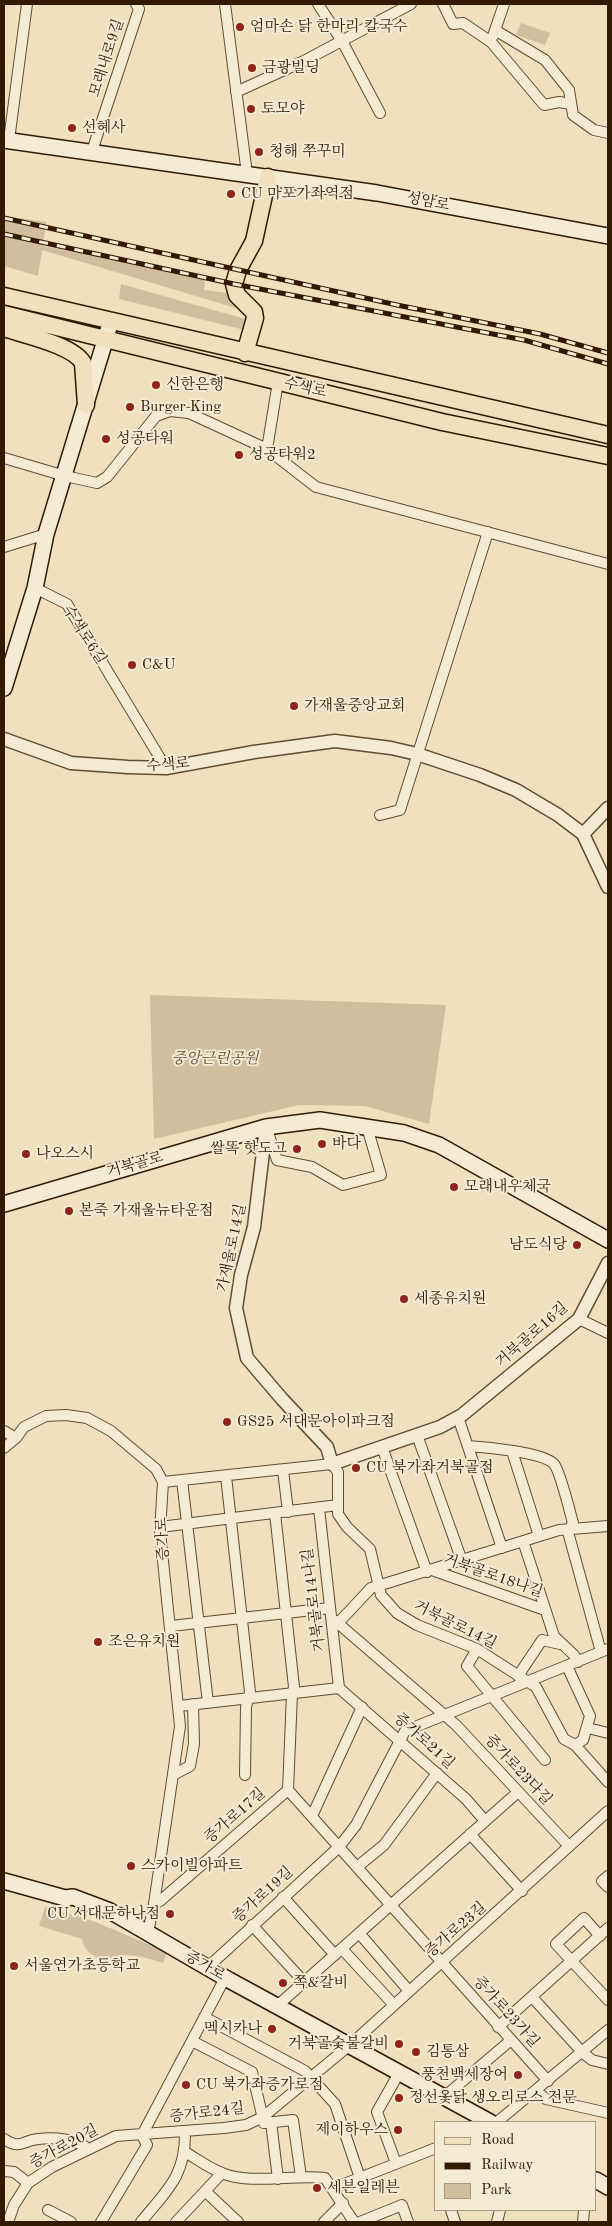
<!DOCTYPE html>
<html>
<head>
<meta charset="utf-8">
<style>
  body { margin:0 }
  #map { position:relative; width:612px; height:2226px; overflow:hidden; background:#f0e0be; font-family:"Old Standard TT",serif }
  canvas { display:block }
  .frame { position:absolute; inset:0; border:5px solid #311a00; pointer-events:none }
  .legend { position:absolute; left:434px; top:2121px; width:162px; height:90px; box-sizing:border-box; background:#f5ebd5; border:1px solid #a79780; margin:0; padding:6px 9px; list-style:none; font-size:15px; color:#311a00 }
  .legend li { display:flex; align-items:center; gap:10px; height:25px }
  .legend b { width:25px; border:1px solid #a79780 }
</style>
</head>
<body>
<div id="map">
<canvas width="612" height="2226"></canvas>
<div class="frame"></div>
<ul class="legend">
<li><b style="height:6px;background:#f0e0be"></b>Road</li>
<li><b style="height:6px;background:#311a00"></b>Railway</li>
<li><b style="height:14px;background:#d0be9e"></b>Park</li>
</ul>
</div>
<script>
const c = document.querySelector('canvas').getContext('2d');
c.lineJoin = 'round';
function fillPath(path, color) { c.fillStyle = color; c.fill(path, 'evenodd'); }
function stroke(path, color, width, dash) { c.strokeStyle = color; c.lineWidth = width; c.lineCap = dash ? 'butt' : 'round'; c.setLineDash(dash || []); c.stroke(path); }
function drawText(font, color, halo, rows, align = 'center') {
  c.font = font + ' "Old Standard TT","Noto Serif KR",serif'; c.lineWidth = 4; c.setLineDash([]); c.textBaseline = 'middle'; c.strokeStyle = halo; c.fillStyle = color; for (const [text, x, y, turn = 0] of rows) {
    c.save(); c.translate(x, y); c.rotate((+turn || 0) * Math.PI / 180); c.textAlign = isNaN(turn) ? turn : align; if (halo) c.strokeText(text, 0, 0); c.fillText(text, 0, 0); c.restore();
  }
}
fillPath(new Path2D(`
  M521 23 550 33 545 45 516 35Z
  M4 216 46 222 43 246 205 277 204 290 228 293 249 312 42 250 38 276 4 266Z
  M121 284 249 320 245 330 119 299Z
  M150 995 446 1005 429 1124 365 1106 299 1105 154 1139Z
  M45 1907 93 1921 167 1952 163 1963C151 1959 138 1955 125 1955 119 1955 113 1960 106 1960 95 1959 83 1950 82 1939L39 1926Z`), '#d0be9e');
const minor = new Path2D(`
  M225 4 247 174
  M318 4 342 41 380 113
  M443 4 453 24 463 23 491 42 544 105 559 102 571 104
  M495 30 545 60 569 90 573 115 594 130 608 133
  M493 36 504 4
  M236 92 302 62 411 4
  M9 140 27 4
  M92 151 139 9 136 4
  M267 449 278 382
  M4 458 65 476 97 483 107 477 156 416 170 411 189 413 267 449 316 487 608 564
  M4 547 46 534
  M35 588 67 604 166 768
  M380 815 400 810 488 532
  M267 1129 277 1160 312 1167 343 1185 381 1175 367 1127
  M579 1319 608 1333
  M458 1417 502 1548
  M4 1431 16 1438
  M417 1435 462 1561
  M468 1446C485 1447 543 1452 554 1464 560 1471 570 1512 573 1523L568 1532 601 1652
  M382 1447 427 1572
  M4 1448 16 1438 24 1427 46 1416 66 1415 87 1418 111 1431 156 1469 163 1482 160 1532 180 1726 154 1904
  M512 1451 539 1536
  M283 1470 288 1512
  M226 1476 250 1692 246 1707 245 1775
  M182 1480 208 1703
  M163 1482 332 1464 338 1472V1514L347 1527 370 1549 381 1595 397 1613 417 1625 477 1649 536 1687 564 1739 575 1745 608 1782
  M319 1508 339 1688
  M275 1513 294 1687 292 1694 288 1790
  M160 1527 338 1505
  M523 1541 554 1636 574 1655 578 1662
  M432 1570 545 1610
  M332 1623 340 1625 456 1725 569 1846
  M332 1623 341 1620 371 1588 559 1530 608 1526
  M171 1626 330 1608
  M477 1649 467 1666 545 1760
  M567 1666 590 1716 583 1740 575 1745
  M518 1676 542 1640 560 1644
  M339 1688 466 1799 485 1821
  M179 1706 339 1688
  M588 1728 608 1733
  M173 1775 190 1766 194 1744 193 1704
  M312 1816 362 1707
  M470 1834 522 1891
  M357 1867 384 1845 437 1773
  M608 1876 602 1881 608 1887
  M283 1897 335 1955
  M252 1925 304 1982
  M148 1932 154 1904 160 1901 288 1790 548 2081
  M359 1933 409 1991
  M600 1936 584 1918 556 1944 608 2000
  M342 1949 394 2005
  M208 1967 339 1847 356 1825 405 1731 608 1649
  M532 1997 583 2053 592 2060 608 2064
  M277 2006 518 1792
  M204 2017 305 2071 335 2104 360 2178
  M498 2027 608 1928
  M192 2041 252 2072 264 2123 293 2120 301 2177
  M536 2091 546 2099 608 2113
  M444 2097 511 2040
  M271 2122 278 2179
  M497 2122 608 2030
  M142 2135 225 1978
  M4 2139C21 2150 21 2141 38 2139 53 2137 77 2139 88 2149
  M185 2152C197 2159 209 2168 222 2173 249 2185 295 2174 325 2178L354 2222
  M396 2163 377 2112 399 2073
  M4 2171 14 2172 28 2183
  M334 2188 436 2148
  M206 2192 238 2222
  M48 2210 71 2222
  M451 2210 455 2222
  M8 2222 14 2205 28 2183 52 2167 116 2136 224 2128 246 2125 263 2117 350 2045 608 1811
  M101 2222 147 2145 142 2135
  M141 2222C167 2190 186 2176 185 2131
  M176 2222 222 2173
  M324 2222 343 2203
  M360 2222 402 2205 408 2222
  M497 2222 500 2210
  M583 2222 584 2210`);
const tertiary = new Path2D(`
  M4 739 71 763 128 767 166 768 254 752 335 741 391 748 417 754 480 775 516 790 558 815 583 834 608 887
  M583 834 608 808
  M266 1127 254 1227 241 1275 236 1308 247 1358 282 1399 327 1447 332 1464 440 1427 462 1415 579 1319 608 1263`);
const secondary = new Path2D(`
  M4 140 377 193 608 236
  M4 688 35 588 46 534 111 321
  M4 1204 266 1127 320 1120 404 1133 439 1145 608 1240
  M4 1881 65 1898 73 1897 110 1911 229 1980 490 2122
  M596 2180 608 2187`);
const primary = new Path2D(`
  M4 296 608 435
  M4 314 442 422 608 456
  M4 328C24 335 73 345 83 363L86 405
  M245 353 255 318 254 312 237 295 234 284 238 270 254 241 268 177`);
stroke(minor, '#614c30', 12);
stroke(tertiary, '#614c30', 15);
stroke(secondary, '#311a00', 18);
stroke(primary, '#311a00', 19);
stroke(minor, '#f5ebd5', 10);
stroke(tertiary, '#f5ebd5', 12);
stroke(secondary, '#f5ebd5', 15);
stroke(primary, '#f0e0be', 16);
const rail = new Path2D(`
  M4 218 397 305 540 334 608 353
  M4 234 234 284 524 340 608 364`);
stroke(rail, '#311a00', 5);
stroke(rail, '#f5ebd5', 3, [9]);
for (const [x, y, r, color] of [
  [240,27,5,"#8f2418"],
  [252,68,5,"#8f2418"],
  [251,109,5,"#8f2418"],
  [72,128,5,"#8f2418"],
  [259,152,5,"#8f2418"],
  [231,194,5,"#8f2418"],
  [156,385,5,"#8f2418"],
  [130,407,5,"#8f2418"],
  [106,439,5,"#8f2418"],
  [239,455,5,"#8f2418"],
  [132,665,5,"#8f2418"],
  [294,706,5,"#8f2418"],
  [322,1144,5,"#8f2418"],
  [297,1149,5,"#8f2418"],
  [26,1154,5,"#8f2418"],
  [454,1187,5,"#8f2418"],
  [69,1211,5,"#8f2418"],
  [577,1245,5,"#8f2418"],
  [404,1299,5,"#8f2418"],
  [227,1422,5,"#8f2418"],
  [356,1468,5,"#8f2418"],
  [98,1642,5,"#8f2418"],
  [131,1866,5,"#8f2418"],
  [170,1914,5,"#8f2418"],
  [14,1966,5,"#8f2418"],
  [283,1983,5,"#8f2418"],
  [272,2029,5,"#8f2418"],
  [399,2044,5,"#8f2418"],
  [416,2052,5,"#8f2418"],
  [518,2075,5,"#8f2418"],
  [186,2085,5,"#8f2418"],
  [399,2098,5,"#8f2418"],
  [398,2130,5,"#8f2418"],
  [317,2188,5,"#8f2418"]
]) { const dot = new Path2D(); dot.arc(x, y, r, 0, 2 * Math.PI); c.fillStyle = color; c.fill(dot); stroke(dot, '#f5ebd5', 2); }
drawText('15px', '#311a00', '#f5ebd5', [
  ["엄마손 닭 한마리 칼국수",250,27],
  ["금광빌딩",262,68],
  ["토모야",261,109],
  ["선혜사",82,128],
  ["청해 쭈꾸미",269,152],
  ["CU 마포가좌역점",241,194],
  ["신한은행",166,385],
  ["Burger King",140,407],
  ["성공타워",116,439],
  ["성공타워2",249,455],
  ["C&U",142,665],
  ["가재울중앙교회",304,706],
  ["바다",332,1144],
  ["쌀똑 핫도그",287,1149,"right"],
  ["나오스시",36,1154],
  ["모래내우체국",464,1187],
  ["본죽 가재울뉴타운점",79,1211],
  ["남도식당",567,1245,"right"],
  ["세종유치원",414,1299],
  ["GS25 서대문아이파크점",237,1422],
  ["CU 북가좌거북골점",366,1468],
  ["조은유치원",108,1642],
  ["스카이빌아파트",141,1866],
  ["CU 서대문하나점",160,1914,"right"],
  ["서울연가초등학교",24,1966],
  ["쪽&갈비",293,1983],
  ["멕시카나",262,2029,"right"],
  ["거북골숯불갈비",389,2044,"right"],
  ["김통삼",426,2052],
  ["풍천백세장어",508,2075,"right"],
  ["CU 북가좌증가로점",196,2085],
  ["정선옻닭 생오리로스 전문",409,2098],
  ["제이하우스",388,2130,"right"],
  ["세븐일레븐",327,2188]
], 'left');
drawText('15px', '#311a00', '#f5ebd5', [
  ["모래내로9길",107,58,-72],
  ["성암로",428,202,11],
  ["수색로",305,388,13],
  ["수색로6길",84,635,57],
  ["수색로",168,765,-5],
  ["거북골로",135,1165,-16],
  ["가재울로14길",232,1248,-78],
  ["거북골로16길",532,1335,-41],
  ["증가로",163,1539,-93],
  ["거북골로18나길",493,1576,19],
  ["거북골로14나길",314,1600,-97],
  ["거북골로14길",455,1625,26],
  ["증가로21길",424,1741,42],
  ["증가로23다길",518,1770,47],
  ["증가로17길",235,1816,-41],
  ["증가로19길",263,1895,-42],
  ["증가로23길",456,1930,-41],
  ["증가로",205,1966,31],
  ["증가로23가길",506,2012,48],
  ["증가로24길",207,2113,-7],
  ["증가로20길",64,2147,-28]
]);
drawText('italic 15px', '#614b2f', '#f5ebd5', [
  ["중앙근린공원",215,1059]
]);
</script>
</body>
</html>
